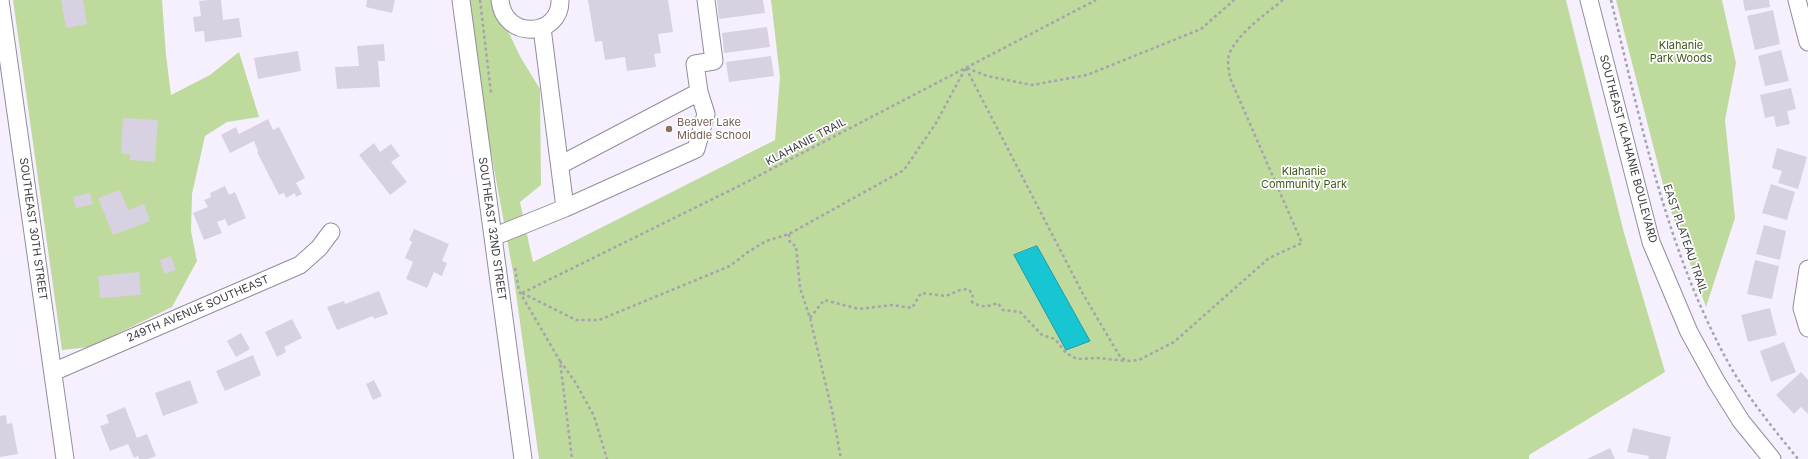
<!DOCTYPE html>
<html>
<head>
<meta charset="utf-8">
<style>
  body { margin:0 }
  canvas { display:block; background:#f6f0fe }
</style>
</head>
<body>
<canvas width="1808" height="459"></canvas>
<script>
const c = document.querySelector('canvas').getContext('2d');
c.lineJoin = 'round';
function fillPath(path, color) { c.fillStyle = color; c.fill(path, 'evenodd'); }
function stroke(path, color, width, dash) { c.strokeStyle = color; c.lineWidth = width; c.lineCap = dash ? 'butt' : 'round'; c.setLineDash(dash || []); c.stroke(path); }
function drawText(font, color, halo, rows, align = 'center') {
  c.font = font + ' Inter,sans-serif'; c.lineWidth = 3.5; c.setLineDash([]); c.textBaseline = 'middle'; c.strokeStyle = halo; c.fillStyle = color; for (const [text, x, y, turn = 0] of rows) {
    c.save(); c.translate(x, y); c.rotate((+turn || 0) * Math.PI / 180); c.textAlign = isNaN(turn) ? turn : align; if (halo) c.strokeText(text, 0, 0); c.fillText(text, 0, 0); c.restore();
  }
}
fillPath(new Path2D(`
  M13 0H162L166 55 171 95 210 75 239 52 259 117 227 122 205 136 192 194 191 231 197 261 172 307 90 347 62 350Z
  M468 0H496L504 23 521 58 540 89 541 185 520 202 533 262 775 140 780 77 771 0H1566L1624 233 1665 372 1529 455V459H539L513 272 486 125Z
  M1616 0H1722L1736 63 1725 120 1735 218 1706 307 1667 200Z`), '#beda9c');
const water = new Path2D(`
  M1037 246 1090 341 1066 350 1014 255Z`);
fillPath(water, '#17c5d3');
stroke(water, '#229ba7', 1);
fillPath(new Path2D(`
  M61 0H83L87 24 66 28Z
  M209 0H221L223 20 239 18 242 37 205 42 204 31 195 32 193 17 201 16 199 1Z
  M367 0H395L392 13 366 7Z
  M588 0H668L673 32 658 34 661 53 654 54 656 67 627 71 625 57 605 60 602 41 595 42Z
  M717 0H763L765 13 719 19Z
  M1743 0H1769L1770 7 1745 11Z
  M1773 10 1780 44 1755 50 1747 16Z
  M767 27 770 47 724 53 722 33Z
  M384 44 385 61H378L380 87 337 89 335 67 359 66 357 46Z
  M1781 50 1789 81 1765 86 1758 56Z
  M298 51 301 71 258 79 254 58Z
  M771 56 774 76 729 82 726 62Z
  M1791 88 1796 109 1787 111 1790 124 1776 127 1774 116 1765 118 1760 95Z
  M123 118 158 120 155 162 130 160V154H121Z
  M268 119 273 130 279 127 305 178 296 183 302 194 296 197 295 193 286 198 284 193 279 195 257 152 258 151 254 141 230 153 221 135 236 127 239 134Z
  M374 143 380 152 391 144 400 156 391 162 407 182 390 195 359 155Z
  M1777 148 1807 157 1798 189 1778 183 1782 171 1772 168Z
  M1771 184 1795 192 1787 220 1762 213Z
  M225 186 229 195 235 192 246 218 228 226 225 219 217 222 222 233 204 240 193 213 208 207 204 200 211 197 210 193Z
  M120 190 128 210 144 204 150 221 113 235 98 198Z
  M90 193 93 204 76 208 73 197Z
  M1764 225 1786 231 1780 260 1756 254Z
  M414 229 449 244 442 261 447 263 442 276 434 272 427 288 406 279 413 262 405 258 412 242 409 240Z
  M171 256 176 270 164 274 160 260Z
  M1755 260 1779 266 1772 299 1747 294Z
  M139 272 141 295 100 298 98 276Z
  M379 291 388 314 374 319 373 316 337 330 327 307 344 301 345 304Z
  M1770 308 1777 335 1748 342 1741 315Z
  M292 319 302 338 284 347 286 352 277 357 265 332Z
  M241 333 250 349 236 357 227 341Z
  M1784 342 1796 372 1771 382 1760 351Z
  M253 355 261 375 225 391 216 371Z
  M1801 372 1808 380V414L1801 407 1794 414 1776 395Z
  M190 380 198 403 163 416 155 393Z
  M374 380 382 396 373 400 366 384Z
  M125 407 137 438 147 434 156 456 148 459H139L138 456 134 458 128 444 110 451 100 426 109 423 106 415Z
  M6 415 7 424 12 423 18 454 0 457V416Z
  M1633 428 1671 437 1666 459H1648L1649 456 1627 452Z
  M1610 448 1615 459H1587Z`), '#d8d1e2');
const minor = new Path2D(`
  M0 0 65 459
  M461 0 523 459
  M500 0C504 41 561 37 560 0
  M1589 0 1651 242 1689 332 1716 381 1741 421 1772 459
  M1797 0 1808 42
  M542 28 565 208
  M560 165 699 92
  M493 237 565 208 696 149 706 114 699 92 695 64 714 61 706 0
  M1808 269 1802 308 1808 328
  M53 372 300 265 319 248 331 232`);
stroke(minor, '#938d9c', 19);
stroke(new Path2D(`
  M480 0 491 93
  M1611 0C1641 123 1667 252 1729 364 1748 398 1773 428 1798 459
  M966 68 1083 294 1119 355 1126 361 1139 360 1174 342 1269 258 1302 243 1230 78C1229 72 1228 65 1228 59 1231 38 1267 13 1283 0
  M967 68 987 76 1032 85 1087 75 1201 29 1234 0
  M789 234 790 243 796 246 800 288 810 318 833 415 841 459
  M515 268 519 291 560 361 572 459
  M522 293 737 187 1096 0
  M522 293 576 320H599L730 266 748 252 766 241 789 234 904 170 936 123 965 69
  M810 318 824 300 859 309 892 305 912 308 921 293 946 296 960 290 968 289 973 294 972 302C982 308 987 307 998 303L1003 310 1020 312 1042 335 1055 339 1066 353 1077 359 1098 358 1126 361
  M560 361 574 380 594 416 607 459`), '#a7a2ad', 2.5, [3, 3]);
stroke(minor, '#fff', 17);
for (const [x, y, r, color] of [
  [669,129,4,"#8d6e63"]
]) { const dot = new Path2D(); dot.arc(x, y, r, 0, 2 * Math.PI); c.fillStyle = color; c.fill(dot); stroke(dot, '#fff', 1.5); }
drawText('11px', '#3d5516', '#fff', [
  ["Klahanie",1681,46],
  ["Park Woods",1681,59],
  ["Klahanie",1304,172],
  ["Community Park",1304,185]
]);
drawText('11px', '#785e54', '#fff', [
  ["Beaver Lake",677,123],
  ["Middle School",677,136]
], 'left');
drawText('11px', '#3d3a41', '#fff', [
  ["KLAHANIE TRAIL",806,142,-28],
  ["SOUTHEAST KLAHANIE BOULEVARD",1628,149,75],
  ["SOUTHEAST 30TH STREET",33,229,82],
  ["SOUTHEAST 32ND STREET",492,229,82],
  ["EAST PLATEAU TRAIL",1685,239,71],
  ["249TH AVENUE SOUTHEAST",198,309,-23]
]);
</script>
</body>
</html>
